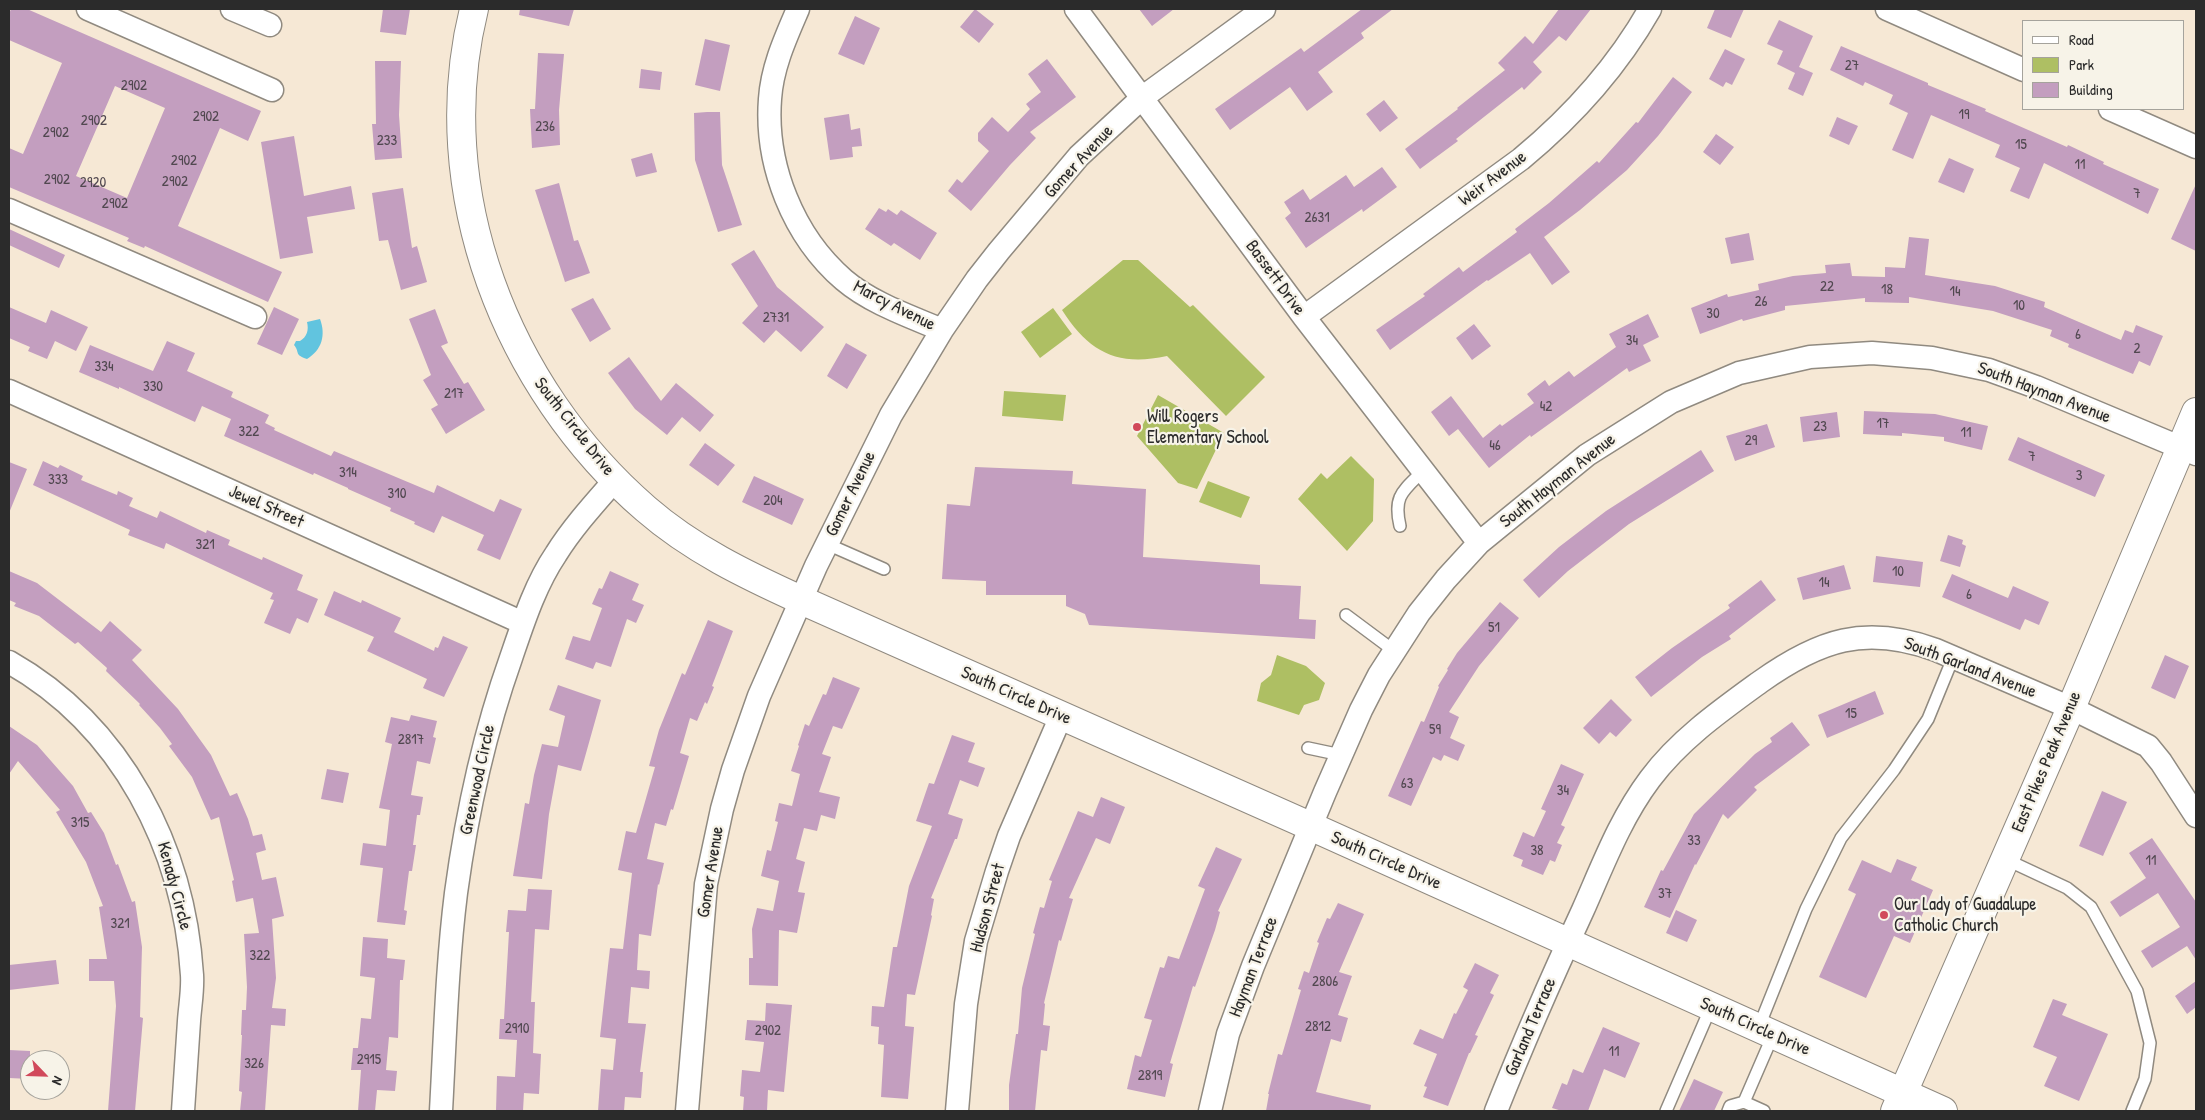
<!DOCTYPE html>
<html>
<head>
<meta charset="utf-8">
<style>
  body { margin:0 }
  #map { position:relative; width:2205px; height:1120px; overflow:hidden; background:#f6e8d5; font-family:"Patrick Hand",sans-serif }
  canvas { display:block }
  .frame { position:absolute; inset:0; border:10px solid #2b2b2b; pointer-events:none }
  .legend { position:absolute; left:2022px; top:20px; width:162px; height:90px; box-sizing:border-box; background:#f7f3e8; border:1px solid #a5a39c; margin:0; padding:6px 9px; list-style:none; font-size:15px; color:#2b2b2b }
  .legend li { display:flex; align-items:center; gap:10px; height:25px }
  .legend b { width:25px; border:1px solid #a5a39c }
  .north { position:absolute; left:20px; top:1050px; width:50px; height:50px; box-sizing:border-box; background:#f7f3e8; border:1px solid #a5a39c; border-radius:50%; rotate:114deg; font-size:14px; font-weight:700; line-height:20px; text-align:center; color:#2b2b2b }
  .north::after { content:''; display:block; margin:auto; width:18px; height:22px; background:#d1495b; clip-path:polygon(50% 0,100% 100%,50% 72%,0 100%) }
</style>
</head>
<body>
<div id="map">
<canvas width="2205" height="1120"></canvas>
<div class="frame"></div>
<ul class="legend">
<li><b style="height:6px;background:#fff"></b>Road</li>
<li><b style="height:14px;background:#aebf63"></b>Park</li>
<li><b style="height:14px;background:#c39ebf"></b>Building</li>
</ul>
<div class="north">N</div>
</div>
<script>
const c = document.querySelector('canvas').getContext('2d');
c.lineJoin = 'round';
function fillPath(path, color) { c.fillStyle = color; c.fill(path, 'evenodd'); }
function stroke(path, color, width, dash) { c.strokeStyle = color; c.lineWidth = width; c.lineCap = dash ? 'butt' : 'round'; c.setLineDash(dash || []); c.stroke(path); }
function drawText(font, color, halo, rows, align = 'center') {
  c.font = font + ' "Patrick Hand",sans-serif'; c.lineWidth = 4.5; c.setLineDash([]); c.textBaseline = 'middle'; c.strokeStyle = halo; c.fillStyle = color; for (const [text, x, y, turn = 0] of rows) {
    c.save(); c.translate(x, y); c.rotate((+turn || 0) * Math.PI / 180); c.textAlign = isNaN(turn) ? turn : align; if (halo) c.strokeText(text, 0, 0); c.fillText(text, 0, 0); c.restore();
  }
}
fillPath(new Path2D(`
  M1123 260H1138L1190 307 1193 305 1265 377 1226 416 1167 356C1117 367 1089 352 1062 310Z
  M1053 308 1072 334 1040 358 1021 332Z
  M1004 391 1066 395 1063 421 1002 416Z
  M1158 395 1224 433 1197 489 1178 483 1137 436Z
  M1351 456 1374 479 1373 521 1347 551 1298 499 1321 473 1327 479Z
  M1208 481 1250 497 1241 518 1199 502Z
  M1277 655 1306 666 1325 683 1319 700 1304 705 1299 715 1257 701 1261 683 1271 675Z`), '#aebf63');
fillPath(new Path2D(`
  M320 319C326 335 322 350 307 359 294 355 300 352 294 345L296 341H300C307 337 309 330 307 322Z`), '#61c4df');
fillPath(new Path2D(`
  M11 9H27L261 111 248 141 220 128 178 226 282 272 268 302 145 246 144 248 127 241 129 238 9 187V148L23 154 62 63 9 40V14ZM115 86 165 108 127 198 76 176Z
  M383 9H410L406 35 380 32Z
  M520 9H574L569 26 519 15Z
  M975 9 994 24 979 43 960 27Z
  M1139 9H1174L1152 26Z
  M1362 9H1393L1361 33 1364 38 1318 72 1333 92 1307 111 1290 87 1230 130 1215 109 1301 48 1304 52Z
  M1559 9H1591L1566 41 1559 36 1533 62 1542 72 1524 90 1522 87 1456 139 1458 141 1420 169 1405 149 1458 109 1457 108 1505 70 1498 63 1525 36 1533 44Z
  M1715 9H1744L1731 38 1707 28Z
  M855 16 880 28 864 65 838 54Z
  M1779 20 1813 36 1799 67 1813 73 1803 96 1788 89 1795 73 1777 64 1783 51 1767 44Z
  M705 39 730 45 720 91 695 85Z
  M1841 46 1928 83V85L1986 109 1985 111 2067 147 2068 145 2104 162 2103 164 2159 189 2148 214 2044 163 2029 199 2010 191 2020 168 1995 157 2000 145 1931 115 1913 159 1892 150 1908 113 1889 104 1893 95 1865 82 1863 86 1830 70Z
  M1725 49 1745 59 1732 85 1726 82 1723 87 1709 79Z
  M538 53 564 54 559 110 560 145 532 148 530 109H535Z
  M1047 59 1076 97 1030 132 1036 138 1010 165 971 211 948 191 957 179 962 183 989 151 978 141V133L992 117 1008 132 1030 109 1026 104 1041 92 1028 74Z
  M375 61H401L399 115 402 158 375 160 372 124H376Z
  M641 69 662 72 660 90 639 88Z
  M1673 77 1692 92 1658 136 1627 170 1580 210 1544 237 1570 272 1552 285 1530 253 1488 281 1487 280 1390 350 1376 330 1425 296 1423 294 1459 267 1463 272 1517 232 1515 229 1549 203 1597 161 1599 163 1636 122 1638 123Z
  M1384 100 1398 118 1380 132 1366 114Z
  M707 112H720L722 165 742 225 718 232 695 160 694 113Z
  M849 114 851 130 860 128 862 146 852 147 853 157 830 160 824 118Z
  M1837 117 1858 126 1849 145 1829 136Z
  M1716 134 1734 147 1720 165 1703 152Z
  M294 136 304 196 351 186 355 209 307 217 313 253 280 259 261 142Z
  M652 153 657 172 636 177 631 159Z
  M1949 158 1974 169 1964 193 1938 182Z
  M1382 167 1397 187 1363 212 1362 209 1306 248 1285 218 1291 213 1284 202 1303 189 1310 200 1346 175 1354 187Z
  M559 183 574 241 578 240 590 273 565 282 535 190Z
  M2196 184V251L2171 239Z
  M403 188 412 248 417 246 427 282 401 290 388 240 379 241 372 193Z
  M879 208 886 212 888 209 897 215 901 210 937 233 920 260 894 243 891 246 865 229Z
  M9 229 65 255 59 268 9 245Z
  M1749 233 1754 260 1731 264 1725 238Z
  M1909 237 1929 239 1925 275 1995 286 2045 302 2044 307 2121 340 2125 330 2133 333 2136 325 2163 336 2150 366 2139 361 2133 374 2068 347 2069 344 2050 336 2052 330 1993 311 1909 297V303L1865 302V298L1785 306V310L1743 321 1742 319 1700 334 1691 308 1727 294 1728 297 1759 290 1758 284 1793 276 1826 273 1825 265 1850 263 1852 276 1885 277V267L1905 268Z
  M754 250 777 287 824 327 801 352 776 330 764 343 742 323 758 306 731 264Z
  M593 298 611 329 590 342 571 309Z
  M9 307 46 323 51 310 88 327 76 351 55 341 47 359 28 351 30 347 9 338Z
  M274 307 299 319 282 355 257 344Z
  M435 309 448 343 441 346 464 384 468 382 485 410 446 434 431 409 438 405 423 380 431 375 409 319Z
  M1648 314 1659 337 1643 345 1651 361 1629 372 1627 368 1531 437 1530 435 1489 468 1458 429 1449 436 1431 412 1451 396 1483 438 1500 424 1502 426 1534 403 1527 394 1545 380 1549 386 1569 371 1574 377 1616 347 1609 334Z
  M1474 324 1491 346 1472 360 1456 338Z
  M167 341 195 353 187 371 233 392 231 397 269 415 265 423 275 428 274 430 331 456 334 451 434 493 437 485 494 512 500 499 522 509 500 560 477 550 484 535 442 516 434 533 414 524 415 522 390 511 391 508 348 489V488L314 473 313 475 224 436 231 419 202 406 195 422 119 387V389L79 372 90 345 153 371Z
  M846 343 867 355 847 389 827 376Z
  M629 357 661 401 676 383 714 415 700 432 682 417 667 435 635 409 608 373Z
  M1864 411 1935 414 1988 426 1982 450 1944 441V437L1902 433V436L1863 434Z
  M1837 412 1840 437 1803 442 1800 417Z
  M1767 424 1775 447 1735 461 1726 436Z
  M2018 437 2105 475 2095 497 2008 460Z
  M705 443 735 465 718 486 689 465Z
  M1701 450 1714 471 1629 524 1568 571 1539 598 1523 580 1559 547 1606 511Z
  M43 461 58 468 60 465 83 476 81 480 117 495 118 491 133 498 129 506 157 518 160 511 206 533 207 530 230 540 228 545 262 560 263 557 303 575 297 590 318 599 308 623 297 618 290 634 264 623 274 600 270 599 273 593 166 543 164 549 128 535 130 530 33 485Z
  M9 462 27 469 9 513Z
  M975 467 1073 471 1072 484 1146 489 1143 557 1260 565V584L1301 586 1299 619 1316 620 1315 639 1089 625 1085 614 1066 606V595H986V581L942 579 947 504 970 506Z
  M754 476 804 499 792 525 742 502Z
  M1948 535 1963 540 1962 544 1966 546 1960 567 1940 561Z
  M1876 556 1923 562 1920 587 1873 582Z
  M1844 565 1851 589 1803 600 1797 578Z
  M9 571 37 583 101 632 110 621 142 650 132 660 178 709 211 755 230 796 237 793 248 819 253 836 262 834 266 850 256 853 262 880 276 877 284 916 272 919 276 978 272 1008 286 1009 285 1026 271 1025 265 1111H240L242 1092 239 1091 242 1035H241L242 1010H246L247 987 244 934 259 933 253 898 236 902 232 881 234 880 219 817 211 820 192 777 169 746 172 744 160 728 139 705 140 704 106 671 107 668 78 642 75 644 39 616 14 606 16 603 9 600Z
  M610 571 639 584 632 600 644 605 636 623 627 619 611 667 596 662 593 669 565 659 573 636 590 641 602 608 592 604 599 588 602 589Z
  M1952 574 2008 598 2013 586 2049 602 2039 625 2025 619 2020 630 1942 597Z
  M1761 580 1776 600 1729 636 1731 639 1702 657 1651 697 1635 677 1672 648 1730 608 1728 605Z
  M334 591 361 603 362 600 401 618 394 632 434 651 435 647 438 648 443 636 468 647 444 697 423 688 427 679 367 651 374 637 324 615Z
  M1500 602 1519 618 1479 666 1449 712 1459 717 1450 738 1465 745 1458 761 1444 755 1441 761 1433 757 1411 806 1388 796 1421 721 1424 722 1439 687 1438 686 1448 670 1447 669 1457 653Z
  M708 620 733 631 712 686 714 687 707 704 705 702 697 721 690 718 680 753 689 756 673 810 671 809 666 826 655 823 647 859 664 863 659 885 658 884 651 936 639 934 637 970 650 971 649 989 631 987 628 1023 646 1024 640 1072H643L641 1098 625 1097 624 1111H598L601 1069 613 1070 616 1039 600 1037 610 948 623 949 632 873 618 870 626 831 636 833 655 767 649 766 659 730 682 673 685 675Z
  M2165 655 2189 666 2175 699 2151 688Z
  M833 677 860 688 842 729 833 726 822 754 831 757 819 792 840 797 835 819 821 815 817 831 804 828 796 859 805 862 798 892 805 893 797 933 779 930 778 986 749 985V958H753L752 929 757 908 773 911 779 881 761 876 767 850 771 851 778 822 775 821 779 803 792 806 800 774 791 771 799 746 798 745 805 724 809 726 823 694 826 695Z
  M558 685 601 700 581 771 558 765 549 814 542 879 513 876 525 803 529 804 534 775 542 744 558 747 565 716 549 710Z
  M1875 691 1884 714 1827 738 1818 715Z
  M1611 699 1632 720 1616 737 1610 732 1599 744 1583 728Z
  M411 715 437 721 433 737 436 738 430 764 417 761 411 795 423 797 420 815H417L413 845H416L412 871H409L404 910 407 911 405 925 377 922 383 868 360 865 363 843 386 846 390 810 379 808 392 744 385 742 391 717 409 721Z
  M1792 722 1810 745 1754 787 1757 790 1728 819 1723 814 1696 865 1695 864 1670 918 1644 907 1661 870 1663 871 1694 814 1755 754 1772 742 1770 738Z
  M9 726 37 745 73 786 88 813 91 812 104 833 116 865 118 864 132 902 135 901 142 947 140 1017 143 1018 135 1111H108L116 1006 114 981H89V959H107L99 907 103 906 86 862 56 812 60 810 18 761 9 774Z
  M952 735 975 743 968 762 985 768 978 787 960 780 948 814 963 819 957 839H955L931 898 934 899 931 915 932 916 915 995 907 994 905 1026 914 1027 908 1099 881 1097 884 1045 878 1044 879 1027 871 1026 872 1006 884 1007 893 947H897L909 886 932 826 916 821 929 783 934 784Z
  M1561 764 1584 774 1561 825 1565 827 1557 843 1562 845 1555 862 1550 860 1543 875 1521 866 1523 860 1513 856 1523 832 1534 837 1546 811 1541 809Z
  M327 769 349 773 343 803 321 799Z
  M2102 791 2127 802 2103 856 2079 846Z
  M1101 797 1125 807 1110 844 1096 838 1069 898 1073 899 1061 941 1059 940 1044 1003 1045 1004 1043 1025 1050 1026 1047 1051 1041 1050 1035 1111H1009V1085L1016 1034H1018L1022 988 1035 934 1033 933 1040 907 1044 908 1052 881 1049 880 1078 811 1093 817Z
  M2152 838 2196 902V960L2187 946 2152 968 2141 951 2180 927 2158 893 2120 917 2110 902 2146 878 2129 853Z
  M1216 847 1242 859 1218 911 1220 912 1215 930 1195 987 1193 986 1170 1063 1173 1064 1165 1097 1127 1089 1135 1055 1141 1057 1152 1020 1144 1018 1160 967 1164 968 1168 956 1179 959 1205 889 1198 886Z
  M1897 859 1917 867 1911 880 1933 890 1910 943 1894 936 1866 998 1819 977 1856 894 1848 890 1862 860 1891 873Z
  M528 889 552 890 549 930 535 929 531 1002H535L533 1053 541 1054 539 1094 524 1093 523 1111H496L497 1076 515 1077 517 1040 499 1039 500 1019H504L509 932H506L508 910 526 911Z
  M1338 903 1364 914 1339 972 1352 976 1338 1015 1348 1018 1341 1042 1331 1039 1316 1092 1371 1105 1370 1111H1266L1269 1094H1268L1278 1054 1282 1055 1301 990 1298 989 1304 971 1309 973 1319 943 1317 942 1327 918 1330 919Z
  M1676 910 1697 920 1687 942 1666 933Z
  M363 937 388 939 387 958 405 960 403 980H400L398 1038 389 1037 386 1070 397 1071 395 1091 377 1090 375 1111H358L361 1070H351L353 1048H358L361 1018 371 1019 375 978 360 976Z
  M56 960 59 984 9 990V965Z
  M1475 963 1499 975 1490 993 1494 995 1475 1035 1478 1036 1470 1053H1469L1448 1106 1423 1097 1427 1087 1424 1086 1437 1054 1413 1044 1420 1029 1443 1039 1454 1013 1456 1014 1468 990 1463 987Z
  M2196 981V1007L2187 1014 2175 996Z
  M2053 999 2067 1004 2062 1015 2108 1034 2079 1101 2044 1086 2057 1057 2033 1047Z
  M766 1003 792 1005 784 1092 768 1090 767 1111H743L744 1097 740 1096 742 1070 760 1072 764 1042 745 1040 747 1020 765 1021Z
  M1603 1027 1640 1043 1625 1078 1604 1069 1588 1111H1562L1552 1108 1562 1083 1567 1085 1573 1069 1583 1073Z
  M9 1050 30 1051V1079L9 1078Z
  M1694 1079 1723 1092 1714 1111H1679Z`), '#c39ebf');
const service = new Path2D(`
  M1400 526C1393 496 1403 491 1423 471
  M827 544 884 569
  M1346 615 1393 650
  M1308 748 1341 755
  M2005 859 2067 888 2091 907 2137 991 2150 1043 2145 1079 2132 1111
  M1758 1029 1806 909 1841 838 1894 770 1928 719 1953 658
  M1666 1111 1711 1007
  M1728 1111 1730 1106 1744 1102
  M1764 1111 1744 1102 1773 1035`);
const minor = new Path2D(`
  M88 9 272 90
  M232 9 270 25
  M798 9C786 37 772 67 770 99 765 165 793 236 844 280 871 303 909 316 942 330
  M1076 9 1304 317 1479 543
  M1887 9 2024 70
  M2110 109 2196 147
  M9 210 255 317
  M1304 317 1521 159C1573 116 1617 67 1650 9
  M9 391 523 623
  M9 662C122 726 184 848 192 975 193 990 190 1006 189 1021 187 1051 185 1081 183 1111
  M441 1111C445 1039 447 965 456 893 467 812 484 734 511 658 523 623 535 585 556 554 573 527 594 504 615 480
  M687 1111 706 884 722 809 733 770 759 696 816 566 891 415 942 330 977 279 999 251 1079 156 1143 97 1264 9
  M957 1111 966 1004 976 941 997 871 1009 836 1061 716
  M1210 1111 1228 1034 1253 966 1325 792 1361 710 1379 675 1419 613 1446 579 1479 543 1587 455 1671 402 1739 373 1810 357 1872 353 1932 358 1989 370 2036 387 2196 454
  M1496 1111C1523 1043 1552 977 1583 910 1603 865 1620 819 1650 779 1679 740 1720 711 1760 682 1819 640 1865 624 1936 650L2071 708 2148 746 2161 762 2196 816`);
const secondary = new Path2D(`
  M1895 1111 2071 708 2196 412`);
const primary = new Path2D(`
  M474 9C429 191 506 388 646 509 692 549 746 575 801 600L1310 826 1943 1111`);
stroke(service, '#908a80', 14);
stroke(minor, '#908a80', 25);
stroke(secondary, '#908a80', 30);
stroke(primary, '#908a80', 30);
stroke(service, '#fff', 11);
stroke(minor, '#fff', 22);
stroke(secondary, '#fff', 28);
stroke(primary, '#fff', 28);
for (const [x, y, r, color] of [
  [1137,427,5,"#d1495b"],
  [1884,915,5,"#d1495b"]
]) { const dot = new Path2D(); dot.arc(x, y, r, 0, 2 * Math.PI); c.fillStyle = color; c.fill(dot); stroke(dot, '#f7f3e8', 2); }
drawText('15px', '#514850', null, [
  ["27",1852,66],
  ["2902",134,86],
  ["19",1964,115],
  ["2902",206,117],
  ["2902",94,121],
  ["236",545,127],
  ["2902",56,133],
  ["233",387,141],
  ["15",2021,145],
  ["2902",184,161],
  ["11",2080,165],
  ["2902",57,180],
  ["2902",175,182],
  ["2920",93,183],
  ["7",2137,194],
  ["2902",115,204],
  ["2631",1317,218],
  ["22",1827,287],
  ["18",1887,290],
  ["14",1955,292],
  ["26",1761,302],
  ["10",2019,306],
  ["30",1713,314],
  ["2731",776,318],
  ["6",2078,335],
  ["34",1632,341],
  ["2",2137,349],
  ["334",104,367],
  ["330",153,387],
  ["217",454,394],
  ["42",1546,407],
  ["17",1883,424],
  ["23",1820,427],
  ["322",249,432],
  ["11",1966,433],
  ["29",1751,441],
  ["46",1495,446],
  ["7",2032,457],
  ["314",348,473],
  ["3",2079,476],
  ["333",58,480],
  ["310",397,494],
  ["204",773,501],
  ["321",205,545],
  ["10",1898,572],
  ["14",1824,583],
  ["6",1969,595],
  ["51",1494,628],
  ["15",1851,714],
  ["59",1435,730],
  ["2817",411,740],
  ["63",1407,784],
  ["34",1563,791],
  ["315",80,823],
  ["33",1694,841],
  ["38",1537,851],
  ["11",2151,861],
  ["37",1665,894],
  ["321",120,924],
  ["322",260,956],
  ["2806",1325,982],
  ["2812",1318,1027],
  ["2910",517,1029],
  ["2902",768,1031],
  ["11",1614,1052],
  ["2915",369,1060],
  ["326",254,1064],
  ["2819",1150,1076]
]);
drawText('18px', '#2b2b2b', '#f7f3e8', [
  ["Gomer Avenue",1079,162,-47],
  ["Weir Avenue",1493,179,-37],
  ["Bassett Drive",1275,278,54],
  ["Marcy Avenue",894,306,27],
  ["South Hayman Avenue",2044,393,21],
  ["South Circle Drive",574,427,52],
  ["South Hayman Avenue",1558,481,-38],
  ["Gomer Avenue",851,494,-64],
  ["Jewel Street",266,507,24],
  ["South Garland Avenue",1970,668,21],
  ["South Circle Drive",1016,696,24],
  ["East Pikes Peak Avenue",2047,762,-67],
  ["Greenwood Circle",478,780,-78],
  ["South Circle Drive",1386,861,24],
  ["Gomer Avenue",711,872,-81],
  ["Kenady Circle",174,886,75],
  ["Hudson Street",988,908,-75],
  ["Hayman Terrace",1254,967,-69],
  ["Garland Terrace",1531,1027,-67],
  ["South Circle Drive",1755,1027,24]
]);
drawText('18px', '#2b2b2b', '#f7f3e8', [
  ["Will Rogers",1147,417],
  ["Elementary School",1147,438],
  ["Our Lady of Guadalupe",1894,905],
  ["Catholic Church",1894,926]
], 'left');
</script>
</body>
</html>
